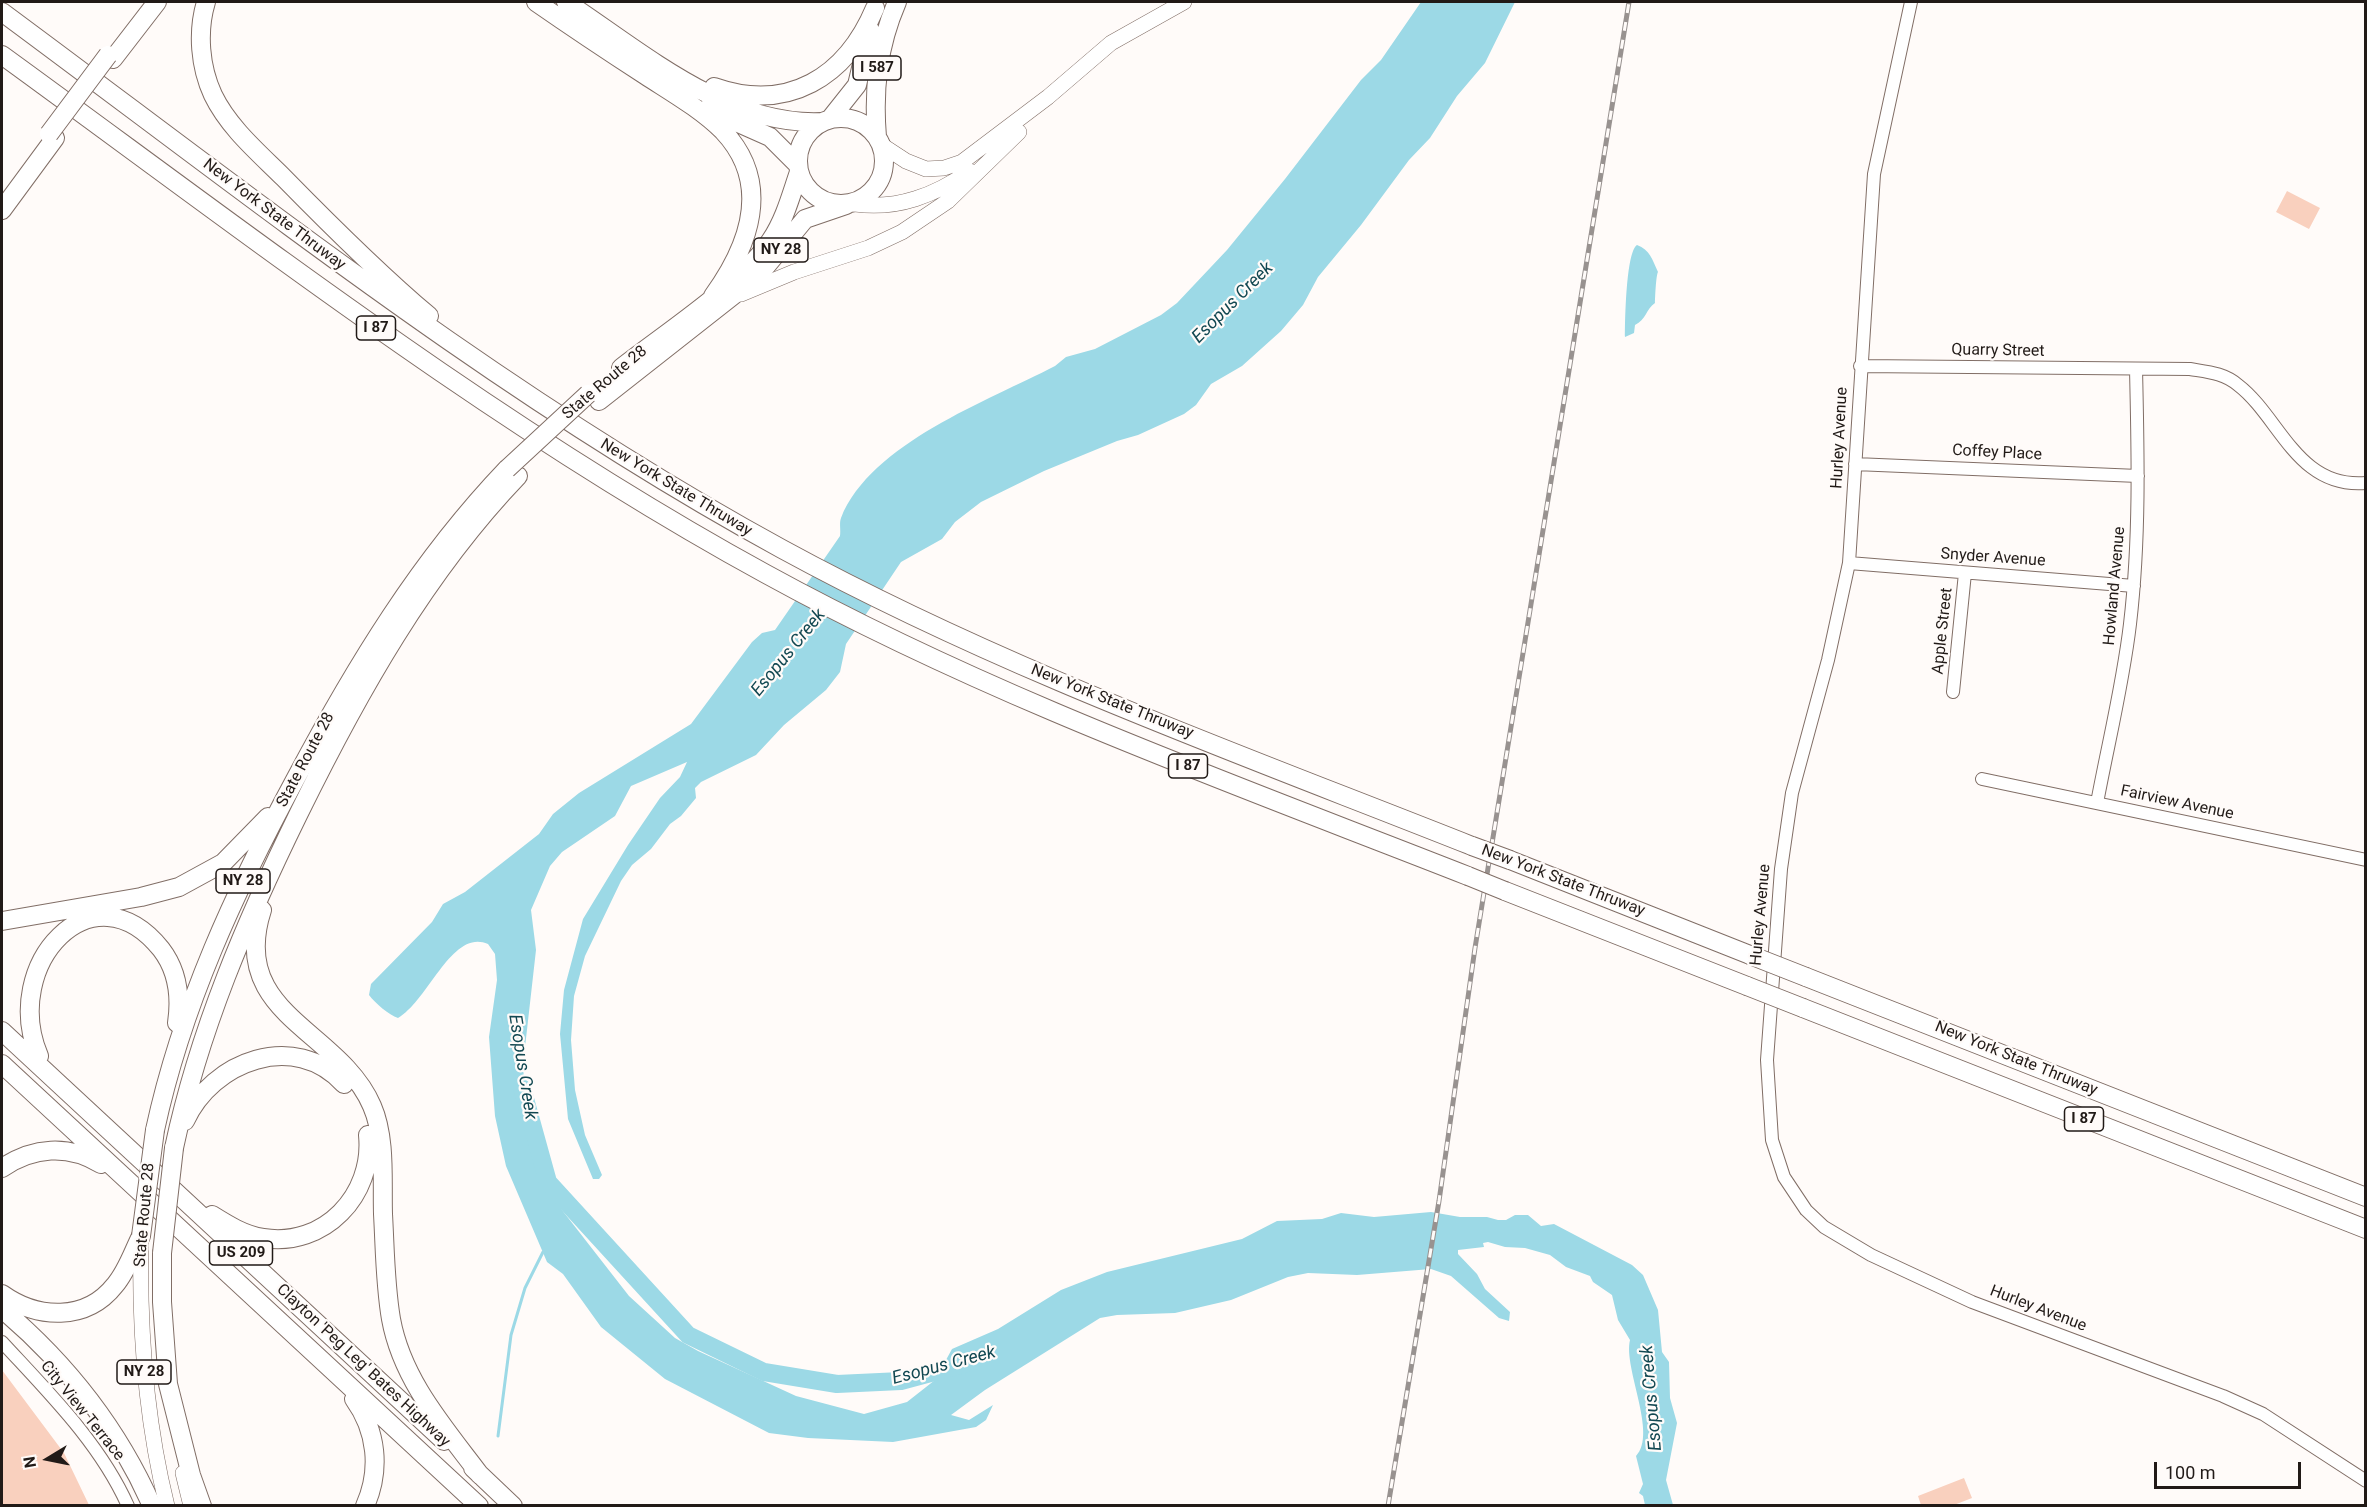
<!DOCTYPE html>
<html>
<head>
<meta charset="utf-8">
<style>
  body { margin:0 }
  #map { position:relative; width:2367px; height:1507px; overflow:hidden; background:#fffbf9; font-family:Roboto,sans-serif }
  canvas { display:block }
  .frame { position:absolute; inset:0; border:3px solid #211a17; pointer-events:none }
  .north { position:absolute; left:18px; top:1429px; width:60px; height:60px; -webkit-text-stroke:4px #fffbf9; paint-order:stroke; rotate:260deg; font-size:16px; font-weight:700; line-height:24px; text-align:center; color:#211a17 }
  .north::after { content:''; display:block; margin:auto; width:21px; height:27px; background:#211a17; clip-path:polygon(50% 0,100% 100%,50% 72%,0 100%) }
  .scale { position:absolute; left:2154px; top:1462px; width:147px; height:27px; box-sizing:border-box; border:3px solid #211a17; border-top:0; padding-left:8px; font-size:18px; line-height:21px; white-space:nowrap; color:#211a17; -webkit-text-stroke:4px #fffbf9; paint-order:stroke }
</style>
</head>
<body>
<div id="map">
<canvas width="2367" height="1507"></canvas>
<div class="frame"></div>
<div class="north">N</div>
<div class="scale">100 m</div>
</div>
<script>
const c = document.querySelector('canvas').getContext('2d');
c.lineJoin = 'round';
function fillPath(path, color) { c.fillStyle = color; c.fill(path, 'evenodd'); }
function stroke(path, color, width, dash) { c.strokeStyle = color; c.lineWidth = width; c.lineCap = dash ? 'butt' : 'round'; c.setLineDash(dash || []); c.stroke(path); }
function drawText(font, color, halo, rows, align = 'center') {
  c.font = font + ' Roboto,sans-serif'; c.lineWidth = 4.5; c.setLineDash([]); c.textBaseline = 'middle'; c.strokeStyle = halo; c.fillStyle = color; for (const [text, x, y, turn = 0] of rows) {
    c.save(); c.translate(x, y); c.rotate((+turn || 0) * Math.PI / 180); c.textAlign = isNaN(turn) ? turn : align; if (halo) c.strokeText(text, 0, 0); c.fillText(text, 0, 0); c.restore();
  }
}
fillPath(new Path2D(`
  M2287 191 2320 208 2309 229 2276 212Z
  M2 1370 64 1453 89 1505H2Z
  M1964 1478 1972 1498 1954 1505H1921L1918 1496Z`), '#f9d0be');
fillPath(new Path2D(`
  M1421 2H1515L1485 63 1457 96 1430 138 1409 160 1361 225 1318 277 1303 305 1281 331 1242 366 1211 384 1196 405 1184 414 1138 435 1117 441 1044 471 981 502 955 522 942 539 901 562 846 644 840 672 826 690 784 725 756 755 701 782 695 788 696 798 681 816 670 824 651 849 632 865 621 881 585 956 574 996 571 1040 575 1090 585 1135 602 1175 599 1179H593L568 1119 560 1034 564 990 583 919 628 845 660 798 680 777 687 762 631 786 615 816 562 852 550 866 531 910 536 950 523 1065 526 1109 534 1148 562 1210 629 1296 675 1338 698 1351 796 1396 864 1414 907 1402 935 1380 952 1349 998 1329 1061 1290 1107 1272 1242 1239 1277 1221 1322 1219 1341 1213 1374 1217 1431 1212 1460 1217H1487L1498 1220H1506L1515 1215H1528L1541 1226 1554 1224 1632 1265 1643 1275 1658 1310 1662 1352 1669 1362 1670 1398 1677 1423 1666 1480 1673 1505H1645L1643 1496 1639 1493 1643 1484 1636 1456C1658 1434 1623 1368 1630 1340L1618 1320 1612 1295 1593 1282 1590 1276 1566 1267 1550 1255 1525 1248 1505 1247 1488 1242 1483 1243 1484 1247 1458 1250V1254L1477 1274 1485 1289 1510 1312 1509 1321 1499 1318 1451 1276 1431 1269 1357 1275 1308 1273 1288 1277 1231 1300 1175 1313 1117 1315 1100 1318 985 1390 951 1415 969 1420 993 1405 986 1420 976 1427 893 1442 808 1438 769 1433 665 1379 601 1327 563 1274 547 1262 506 1166 495 1116 489 1037 497 980 495 954 488 944C452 928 429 1000 398 1018 389 1015 375 1003 369 995L371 984 432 922 443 904 465 892 539 834 553 814 579 793 691 724 752 642 762 633 775 630 840 536C841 530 839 523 841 518 871 443 988 401 1055 366L1066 357 1095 349 1161 315 1177 303 1227 250 1285 179 1361 80 1381 60Z
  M1637 245C1650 250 1652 259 1658 272 1656 275 1655 299 1655 303 1646 309 1646 320 1635 325L1634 333 1625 337C1625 321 1626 252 1637 245Z`), '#9cd9e6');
stroke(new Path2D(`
  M498 1436 511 1335 525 1288 543 1252`), '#9cd9e6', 3);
stroke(new Path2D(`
  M522 1088 548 1182 688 1335 764 1372 837 1384 901 1381 964 1364`), '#9cd9e6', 18);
const minor = new Path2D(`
  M1911 2 1874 174 1849 563 1828 660 1792 793 1781 869 1767 1060 1772 1140 1784 1177 1806 1210 1824 1227 1871 1255 1972 1302 2223 1396 2263 1414 2366 1481
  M1860 366 2190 369C2208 372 2224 373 2238 385 2280 417 2297 489 2366 483
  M1855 464 2138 476
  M1849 563 2134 586
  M1953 692 1965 573
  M1982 779 2366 860
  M2097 803C2108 744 2123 684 2130 624 2140 539 2138 454 2136 369
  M2 1342C48 1392 100 1443 128 1506`);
const major = new Path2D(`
  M880 144 906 161 926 169 944 168 962 162 1048 97 1111 43 1184 2
  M855 204C898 210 935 195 970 171
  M741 294 794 272 868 248 902 232 948 201 1019 132
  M141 1239C139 1329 145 1417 167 1506
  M183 1473 191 1506`);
const highway = new Path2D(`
  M206 2C197 32 200 67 213 95 229 128 259 153 284 178 331 226 378 273 429 316
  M536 2C572 27 608 51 645 75 671 92 701 109 723 131 773 184 749 246 713 296
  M566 2C642 52 726 126 821 122
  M2 12C256 200 503 397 782 549 1002 669 1240 754 1472 846
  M2 55C251 236 495 426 766 574 990 697 1231 783 1468 876
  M113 59 157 2
  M714 87C788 113 846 77 875 8
  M707 109 770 137 798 165
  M798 161a43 43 0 1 1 86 0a43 43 0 1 1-86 0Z
  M830 119 857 85 870 30
  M877 137C873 89 878 46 897 2
  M2 210 55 138
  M621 368C664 334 743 283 771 240 785 219 791 195 799 172
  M599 401 758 276 805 219 846 205
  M1510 860 1750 955
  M1505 891 1747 986
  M262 910C228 1015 339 1029 372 1106 386 1138 382 1180 383 1214 385 1249 385 1284 391 1319 402 1380 444 1427 480 1475
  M2 921 141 897 179 887 223 863 268 817
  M1806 977 2366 1197
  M1803 1008 2366 1229
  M2 1031 444 1441
  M39 1056C0 964 93 864 161 949 178 971 181 996 177 1023
  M2 1064 479 1506
  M185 1121C212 1061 295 1030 344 1084
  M155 1130C182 1005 235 891 296 778 355 667 420 560 507 469
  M174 1148C199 1030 246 921 299 813 358 693 425 573 518 476
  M2 1168C33 1147 68 1144 101 1164
  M212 1215C228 1225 244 1235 263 1238 324 1248 374 1195 368 1135
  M162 1253V1302L168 1384 191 1475 202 1506
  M2 1294C37 1319 86 1322 115 1285 127 1271 133 1252 141 1236
  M2 1309C66 1363 118 1429 152 1506
  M354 1399C377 1431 381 1470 365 1506
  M473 1468 513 1506`);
stroke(minor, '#816e66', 14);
stroke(major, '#816e66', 16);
stroke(highway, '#816e66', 20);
stroke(minor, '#fff', 12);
stroke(major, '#fff', 15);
stroke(highway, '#fff', 18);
const rail = new Path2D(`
  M1388 1506 1439 1201 1475 948 1629 2`);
stroke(rail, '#989290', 5);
stroke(rail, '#fffbf9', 3, [9]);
const highwayBridge = new Path2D(`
  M49 134 108 55
  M507 469 588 394
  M1472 846 1510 860
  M1468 876 1505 891
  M1750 955 1806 977
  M1747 986 1803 1008
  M141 1236 155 1130
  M162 1253 174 1148`);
stroke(highwayBridge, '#816e66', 20, []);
stroke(highwayBridge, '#fff', 18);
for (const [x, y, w] of [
  [877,68,48],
  [781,250,54],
  [376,328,39],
  [1188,766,39],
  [243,881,54],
  [2084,1119,39],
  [241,1253,63],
  [144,1372,54]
]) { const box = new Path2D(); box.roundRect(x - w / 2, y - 12, w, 24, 4.5); c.fillStyle = '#fffbf9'; c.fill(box); stroke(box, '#211a17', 1.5); }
drawText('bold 15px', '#211a17', null, [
  ["I 587",877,68],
  ["NY 28",781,250],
  ["I 87",376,328],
  ["I 87",1188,766],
  ["NY 28",243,881],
  ["I 87",2084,1119],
  ["US 209",241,1253],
  ["NY 28",144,1372]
]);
drawText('16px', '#211a17', '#fffbf9', [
  ["New York State Thruway",274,215,37],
  ["Quarry Street",1998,351,1],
  ["State Route 28",605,383,-40],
  ["Hurley Avenue",1840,438,-87],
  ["Coffey Place",1997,453,3],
  ["New York State Thruway",676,488,31],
  ["Snyder Avenue",1993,558,4],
  ["Howland Avenue",2115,586,-85],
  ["Apple Street",1943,631,-84],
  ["New York State Thruway",1112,702,22],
  ["State Route 28",306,760,-62],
  ["Fairview Avenue",2177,803,12],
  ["New York State Thruway",1563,881,21],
  ["Hurley Avenue",1761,915,-85],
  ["New York State Thruway",2016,1059,22],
  ["State Route 28",145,1215,-85],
  ["Hurley Avenue",2038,1309,21],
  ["Clayton 'Peg Leg' Bates Highway",363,1366,43],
  ["City View Terrace",82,1411,51]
]);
drawText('italic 18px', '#124852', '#fffbf9', [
  ["Esopus Creek",1233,303,-45],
  ["Esopus Creek",789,653,-51],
  ["Esopus Creek",522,1067,81],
  ["Esopus Creek",944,1366,-15],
  ["Esopus Creek",1652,1398,-95]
]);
</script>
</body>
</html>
